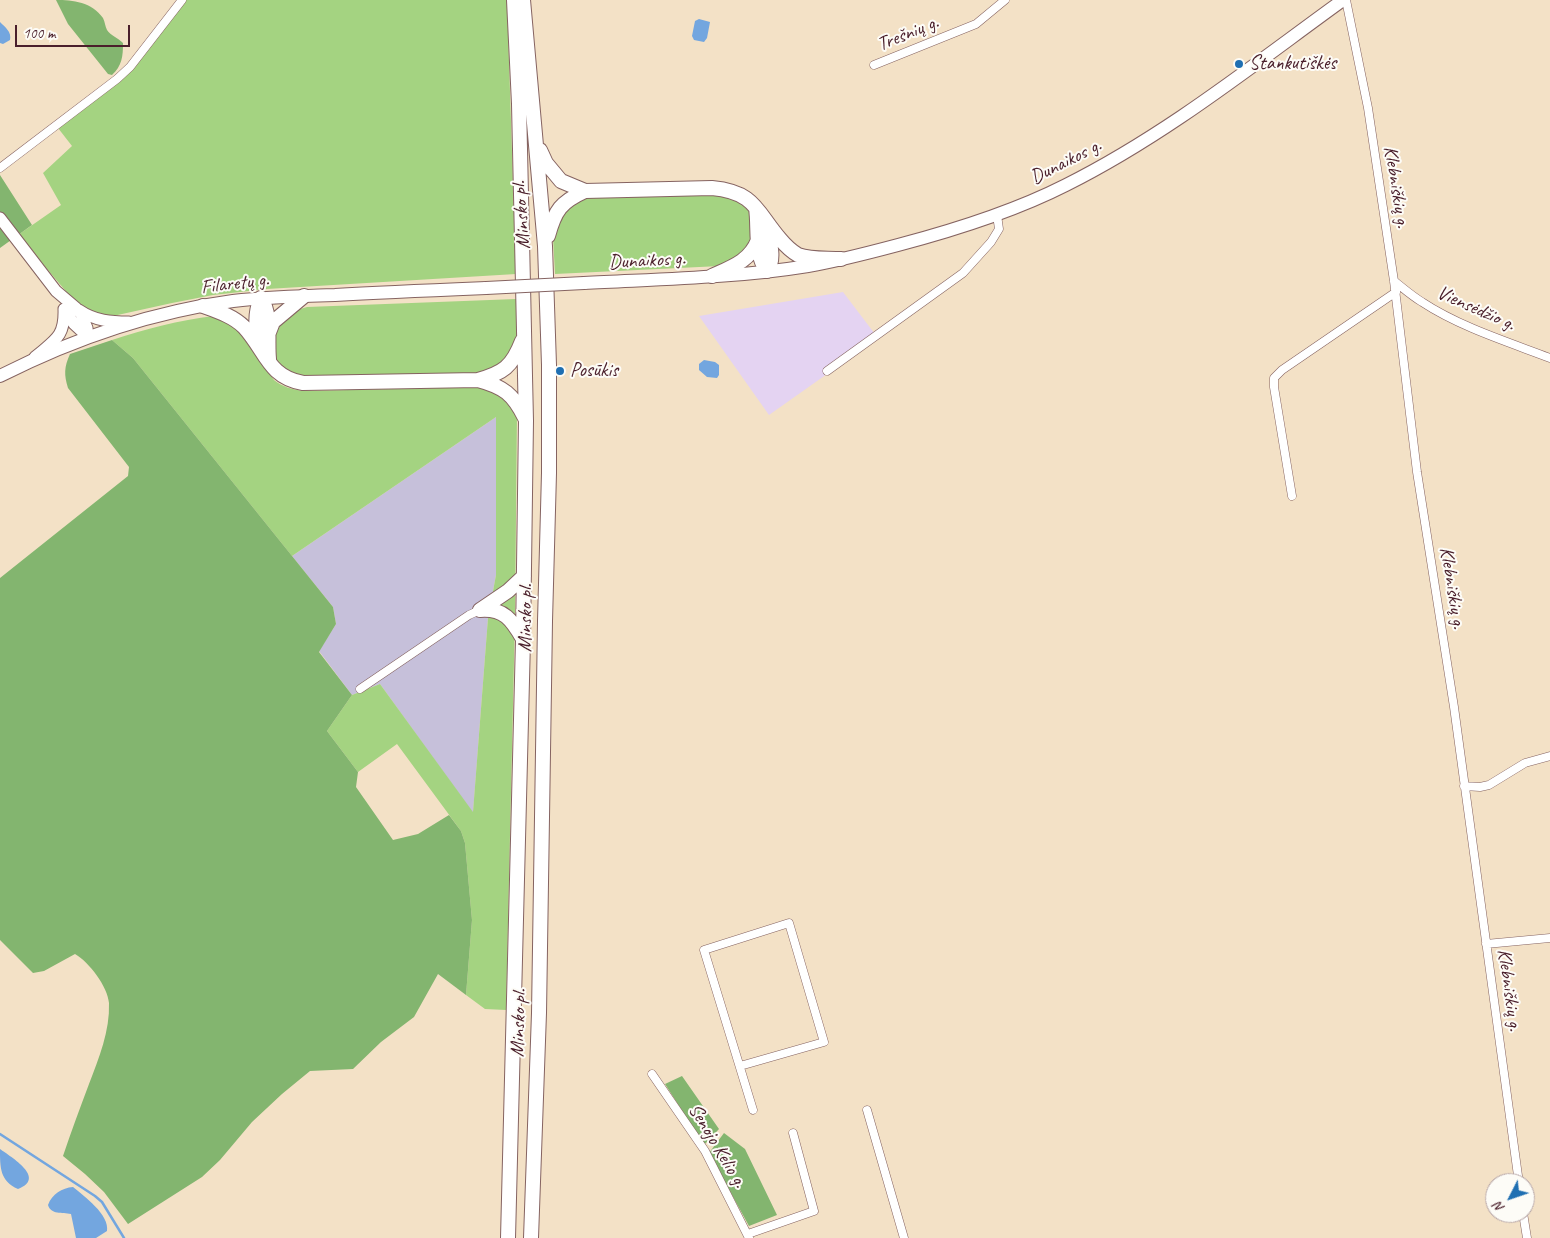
<!DOCTYPE html>
<html>
<head>
<meta charset="utf-8">
<style>
  body { margin:0 }
  #map { position:relative; width:1550px; height:1238px; overflow:hidden; background:#f3e1c6; font-family:Caveat,sans-serif }
  canvas { display:block }
  .north { position:absolute; left:1485px; top:1173px; width:50px; height:50px; box-sizing:border-box; background:#fdfcf7; border:1px solid #b5a4a5; border-radius:50%; rotate:229deg; font-size:14px; font-weight:700; line-height:20px; text-align:center; color:#4a1f2b }
  .north::after { content:''; display:block; margin:auto; width:18px; height:22px; background:#1f6fb2; clip-path:polygon(50% 0,100% 100%,50% 72%,0 100%) }
  .scale { position:absolute; left:15px; top:25px; width:115px; height:22px; box-sizing:border-box; border:2px solid #4a1f2b; border-top:0; padding-left:6px; font-size:15px; line-height:18px; white-space:nowrap; color:#4a1f2b; -webkit-text-stroke:4px #fdfcf7; paint-order:stroke }
</style>
</head>
<body>
<div id="map">
<canvas width="1550" height="1238"></canvas>
<div class="north">N</div>
<div class="scale">100 m</div>
</div>
<script>
const c = document.querySelector('canvas').getContext('2d');
c.lineJoin = 'round';
function fillPath(path, color) { c.fillStyle = color; c.fill(path, 'evenodd'); }
function stroke(path, color, width, dash) { c.strokeStyle = color; c.lineWidth = width; c.lineCap = dash ? 'butt' : 'round'; c.setLineDash(dash || []); c.stroke(path); }
function drawText(font, color, halo, rows, align = 'center') {
  c.font = font + ' Caveat,sans-serif'; c.lineWidth = 4; c.setLineDash([]); c.textBaseline = 'middle'; c.strokeStyle = halo; c.fillStyle = color; for (const [text, x, y, turn = 0] of rows) {
    c.save(); c.translate(x, y); c.rotate((+turn || 0) * Math.PI / 180); c.textAlign = isNaN(turn) ? turn : align; if (halo) c.strokeText(text, 0, 0); c.fillText(text, 0, 0); c.restore();
  }
}
fillPath(new Path2D(`
  M843 292 878 338 769 415 699 316Z`), '#e4d3f2');
fillPath(new Path2D(`
  M496 417V575L488 618 473 813 380 684 352 695 319 651 336 624 333 607 292 556Z`), '#c6c0da');
fillPath(new Path2D(`
  M186 0H507L516 274 267 289 213 295 172 303 113 316H100L80 306 70 296 18 235 61 205 43 173 72 146 58 128 115 84Z
  M711 195C726 197 754 201 754 222 754 232 750 243 748 253L720 266 555 274 553 237 561 211 586 197Z
  M516 299 518 338 511 358 483 374 301 377 282 368 272 355 273 330 297 310 307 307Z
  M214 316 236 326 274 380C283 387 291 389 303 391L484 387 502 393 517 415 515 617 506 1010 485 1009 466 995 472 920 465 843 461 831 397 744 358 772 327 731 352 695 380 684 473 812 488 618 496 575V417L292 556 133 358 112 340C145 329 179 320 214 316Z`), '#a4d381');
fillPath(new Path2D(`
  M56 0C73 0 92 2 103 18 105 22 105 26 107 30 110 35 118 38 123 43 123 56 122 66 112 75L108 74 68 24Z
  M0 175 32 225 0 248Z
  M112 340 133 358 333 607 336 624 319 652 352 695 327 731 358 772 356 787 393 840 418 834 449 815 461 831 465 843 472 920 466 995 438 974 414 1017 381 1042 353 1069 310 1071 282 1094 252 1122 220 1160 202 1177 128 1224 104 1192 85 1174 63 1156C71 1132 80 1108 89 1084 99 1058 110 1031 109 1003 108 987 89 962 75 954L44 971 33 973 0 940V578L128 476 129 467 68 388C64 375 64 367 70 354Z
  M682 1076 719 1129 704 1145 665 1084Z
  M724 1133 745 1149 777 1215 749 1226 709 1153Z`), '#83b56f');
fillPath(new Path2D(`
  M699 19 710 22 707 38 704 42 694 40 692 36 695 21Z
  M0 22C5 27 12 32 10 40L3 44 0 43Z
  M704 360 715 362 719 365V375L717 378 707 377 699 370V364Z
  M0 1149C11 1157 47 1178 18 1189 0 1181 0 1168 0 1149Z
  M73 1187C84 1196 110 1215 107 1231L96 1238H76L71 1214C62 1212 51 1215 48 1205 52 1194 62 1188 73 1187Z`), '#73a6df');
stroke(new Path2D(`
  M0 1134 95 1196 102 1202 124 1238`), '#73a6df', 2.5);
const minor = new Path2D(`
  M1346 0 1368 108 1394 281 1417 472 1454 707 1519 1183
  M874 65 976 24 1005 0
  M0 168 117 79 130 67 182 0
  M1394 281C1403 288 1412 296 1422 302 1460 327 1508 342 1550 358
  M827 371 963 273 991 242 999 229 997 215
  M1292 496 1274 387V378L1282 370 1396 292
  M360 689 469 615 480 610
  M1464 786 1480 787 1489 785 1525 763 1550 756
  M1486 944 1550 938
  M740 1066 824 1042 789 923 704 950 753 1110
  M652 1074 705 1151 749 1238
  M867 1110 904 1238
  M1523 1213 1527 1238
  M748 1234 814 1211 793 1133`);
const secondary = new Path2D(`
  M0 218 56 291 76 308 81 314 87 328 88 337
  M65 310 74 324 88 337
  M79 310C95 321 111 322 129 322
  M35 357C55 340 65 337 64 309`);
const primary = new Path2D(`
  M584 283C658 279 734 278 808 266 838 261 868 253 898 245 955 230 1013 212 1066 185 1166 135 1253 65 1343 0
  M0 376C73 339 151 312 233 301 267 297 301 296 335 295 385 292 436 290 486 288`);
const trunk = new Path2D(`
  M523 0 545 246 549 365V473L545 621 539 1013 531 1238
  M540 150 546 163 561 181 585 191 712 188C755 192 756 211 780 239 785 245 791 251 798 255 811 260 827 258 841 259
  M756 208C759 228 754 254 767 271 776 258 769 240 766 225
  M548 236C555 210 561 202 585 191
  M712 276C732 267 750 261 758 240
  M261 298C272 316 267 339 269 359
  M203 306C217 311 233 316 244 327 266 351 268 377 303 383L478 380C503 373 512 367 522 341
  M268 335 273 322 304 296
  M260 345C256 328 254 315 261 298
  M478 380C504 387 513 394 525 418
  M480 610C504 608 512 620 523 639
  M480 610 508 591 524 576
  M508 1238 523 640 526 421 519 104 514 0`);
stroke(minor, '#856361', 9);
stroke(secondary, '#856361', 13);
stroke(primary, '#856361', 14);
stroke(trunk, '#856361', 16);
stroke(minor, '#fff', 8);
stroke(secondary, '#fff', 11);
stroke(primary, '#fff', 12);
stroke(trunk, '#fff', 14);
const primaryBridge = new Path2D(`
  M486 288 584 283`);
stroke(primaryBridge, '#856361', 14, []);
stroke(primaryBridge, '#fff', 12);
for (const [x, y, r, color] of [
  [1239,64,5,"#1f6fb2"],
  [560,371,5,"#1f6fb2"]
]) { const dot = new Path2D(); dot.arc(x, y, r, 0, 2 * Math.PI); c.fillStyle = color; c.fill(dot); stroke(dot, '#fdfcf7', 2); }
drawText('20px', '#4a1f2b', '#fdfcf7', [
  ["Trešnių g.",908,34,-22],
  ["Dunaikos g.",1066,162,-27],
  ["Klebniškių g.",1396,187,81],
  ["Minsko pl.",522,215,-94],
  ["Dunaikos g.",647,261,-3],
  ["Filaretų g.",235,284,-7],
  ["Viensėdžio g.",1476,309,24],
  ["Klebniškių g.",1452,588,81],
  ["Minsko pl.",526,618,-89],
  ["Klebniškių g.",1509,990,82],
  ["Minsko pl.",519,1023,-88],
  ["Senojo Kelio g.",717,1146,59]
]);
drawText('20px', '#4a1f2b', '#fdfcf7', [
  ["Stankutiškės",1249,64],
  ["Posūkis",570,371]
], 'left');
</script>
</body>
</html>
